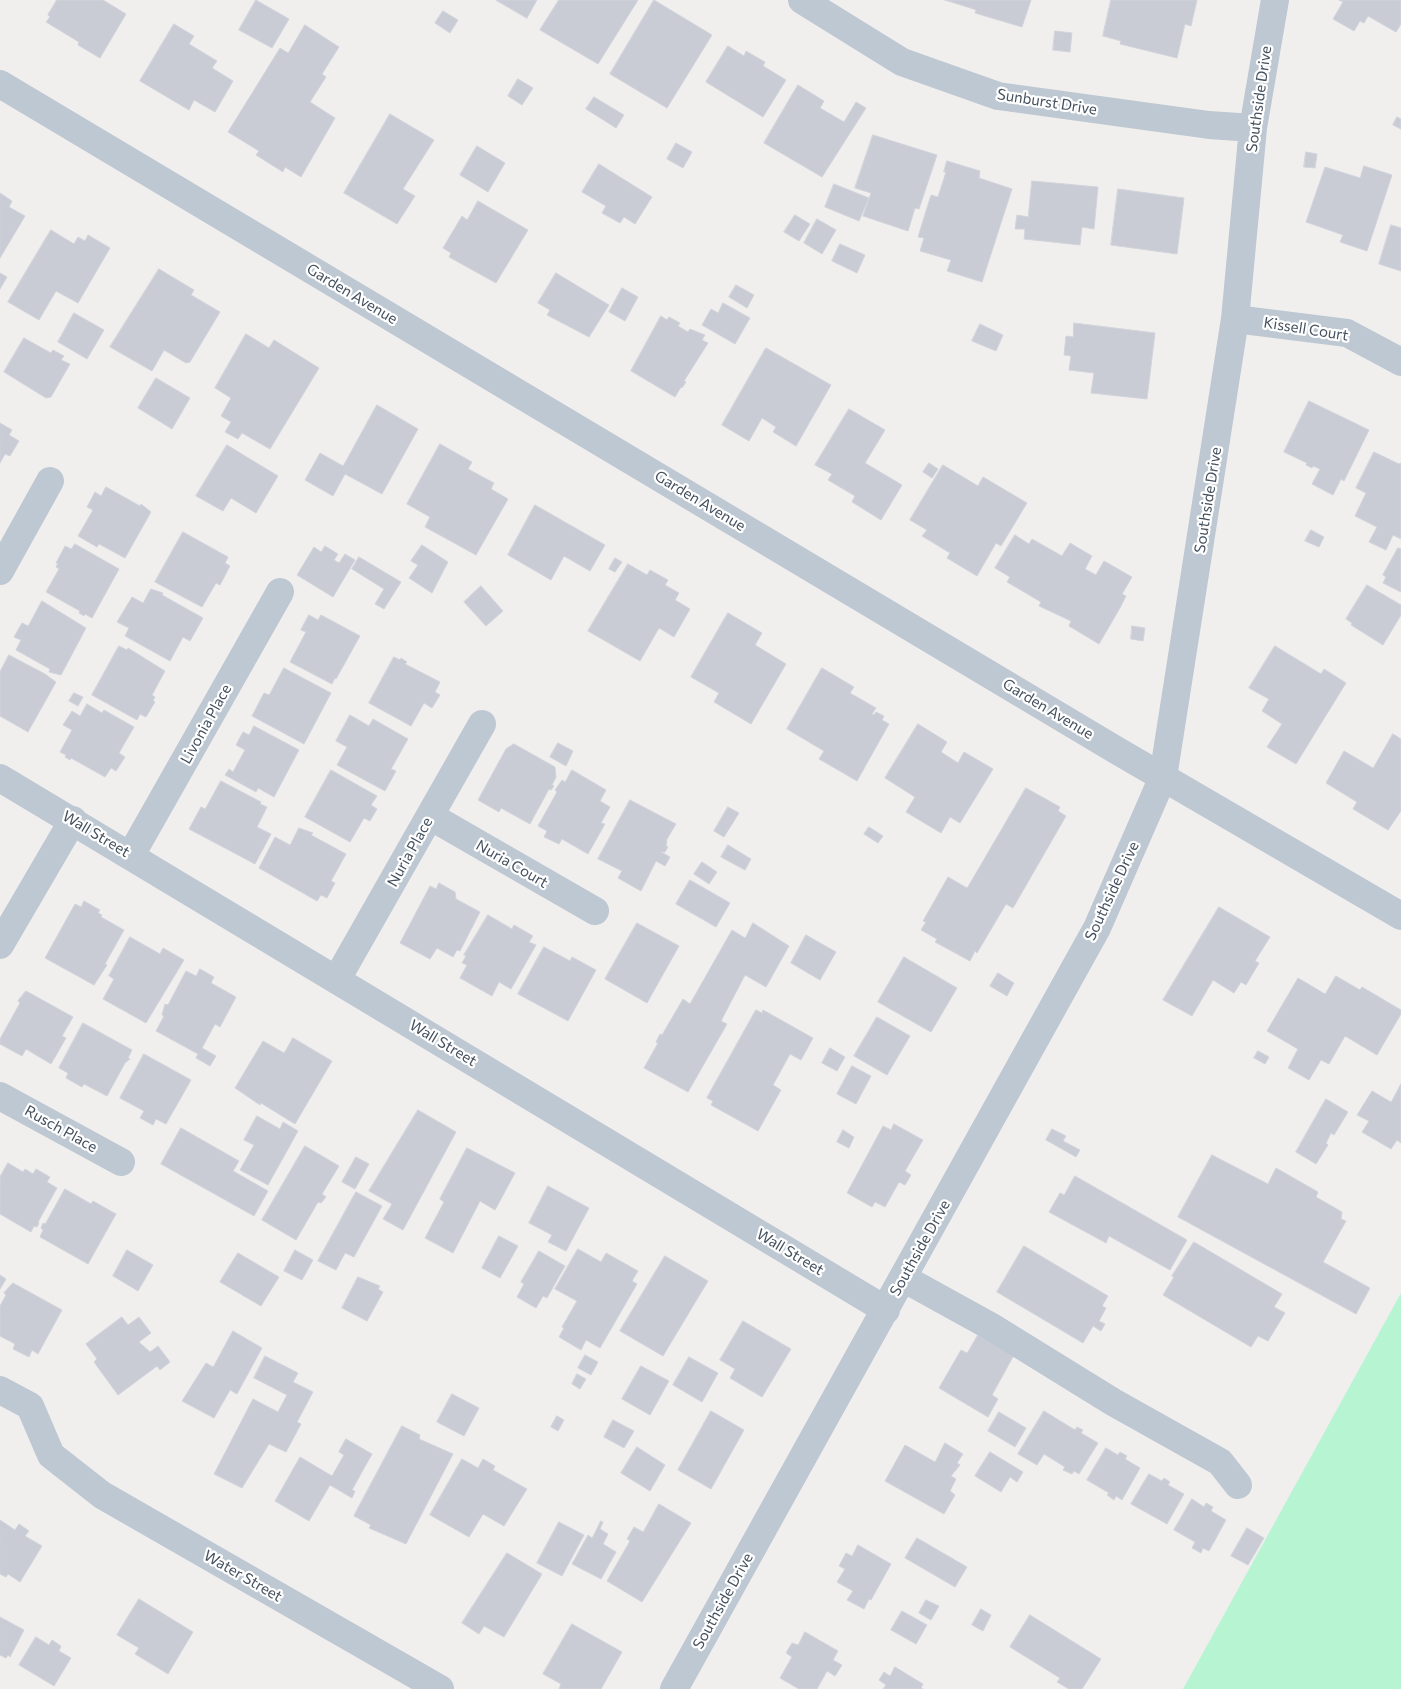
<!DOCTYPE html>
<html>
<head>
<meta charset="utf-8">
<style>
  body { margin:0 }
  canvas { display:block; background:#f1eeee }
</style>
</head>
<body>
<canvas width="1401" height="1689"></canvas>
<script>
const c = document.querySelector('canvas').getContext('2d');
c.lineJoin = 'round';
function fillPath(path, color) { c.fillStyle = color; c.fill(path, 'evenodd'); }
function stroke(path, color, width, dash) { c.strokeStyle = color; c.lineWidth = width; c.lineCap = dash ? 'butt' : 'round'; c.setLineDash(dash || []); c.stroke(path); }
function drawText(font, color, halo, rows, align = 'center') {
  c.font = font + ' Commissioner,sans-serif'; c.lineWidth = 4.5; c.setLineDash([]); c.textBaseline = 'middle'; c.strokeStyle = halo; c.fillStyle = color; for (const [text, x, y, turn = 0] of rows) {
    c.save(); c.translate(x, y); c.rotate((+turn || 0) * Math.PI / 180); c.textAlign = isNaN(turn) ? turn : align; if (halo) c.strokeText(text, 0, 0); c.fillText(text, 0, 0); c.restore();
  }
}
fillPath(new Path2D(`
  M1401 1293V1689H1183L1188 1680Z`), '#b7f4d2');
const building = new Path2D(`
  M57 0H103L126 14 100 58 78 45 79 42 46 22 50 17 48 15Z
  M256 0 289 19 272 48 239 30Z
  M496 0H537L527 18Z
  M559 0H638L598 64 540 30Z
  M654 0 712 35 667 108 610 74Z
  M945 0H1031L1022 27 975 13 976 10Z
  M1111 0H1197L1191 26 1185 24 1177 58 1120 44 1121 41 1103 36Z
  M1339 0H1401V24L1396 32 1368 16 1364 23 1360 21 1354 31 1333 19 1343 2Z
  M443 11 458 20 450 33 435 23Z
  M174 24 194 36 189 44 217 61 212 68 233 81 215 112 194 100 189 110 140 81Z
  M305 25 339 47 322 74 326 77 310 102 335 118 301 177 285 167 283 172 256 155 259 151 228 132 280 48 288 53Z
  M1055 31 1072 33 1070 52 1053 50Z
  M728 46 744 56 746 51 765 62 763 66 786 80 763 117 706 82Z
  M518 79 533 88 522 105 508 96Z
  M798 85 824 101 820 108 844 122 856 102 866 108 822 177 764 143Z
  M594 97 624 115 616 128 586 109Z
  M390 114 434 140 403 189 415 196 397 224 344 193Z
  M1397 117 1401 119V129L1393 125Z
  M873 135 937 155 919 209 915 208 908 231 863 216 871 193 855 188Z
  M676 143 692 152 683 168 667 159Z
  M477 146 505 163 488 192 460 175Z
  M1306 152 1317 154 1315 168 1304 167Z
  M947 161 980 171 979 178 1012 189 982 282 947 271 951 260 920 251 924 238 918 237 931 195 938 197 946 172H944Z
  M599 164 652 197 635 224 624 217 620 223 602 213 606 206 582 192Z
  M1364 166 1392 175 1367 251 1340 242 1343 235 1306 222 1325 167 1360 178Z
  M1032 181 1098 187 1094 229 1082 227 1080 245 1024 239 1025 229H1015L1017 215 1028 217Z
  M834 184 869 198 859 221 825 207Z
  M1118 189 1184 198 1177 254 1111 245Z
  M0 193 12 201 9 207 25 216 0 258Z
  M478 201 528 230 496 283 449 257 451 253 443 248 462 216 467 220Z
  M795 215 810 224 799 241 784 232Z
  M817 219 836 230 822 254 804 243Z
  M1391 225 1401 228V271L1379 264Z
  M51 230 74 244 78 237 85 241 88 235 110 248 78 303 56 291 39 320 8 302Z
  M840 244 865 255 857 273 832 261Z
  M159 269 194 290 191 295 220 312 190 362 186 363 164 350 152 371 110 347Z
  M0 273 7 277 0 289Z
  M556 273 609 305 589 337 547 315 550 310 538 303Z
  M736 285 754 295 747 308 729 297Z
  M622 288 638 297 625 321 609 312Z
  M723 303 750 318 735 344 702 325 711 309 718 313Z
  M74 313 104 330 87 359 58 342Z
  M661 316 667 320 669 317 680 323 678 326 688 332 690 329 705 335 702 340 708 343 684 381 686 382 682 388 681 387 675 397 631 371Z
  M1074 323 1155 333 1147 399 1091 393 1094 373 1069 370 1071 356 1064 355 1066 336 1073 337Z
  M980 324 1003 335 996 351 972 341Z
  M246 334 269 348 274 340 319 368 270 449 242 433 238 439 225 432 231 422 221 416 231 398 215 388Z
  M24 338 51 353 53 350 64 356 61 360 70 364 51 397 46 398 4 372Z
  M766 348 831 385 796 446 773 432 776 427 762 418 749 441 722 425Z
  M156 378 190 398 172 429 138 408Z
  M1309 401 1369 430 1344 481 1341 479 1333 495 1312 484 1320 469 1313 466 1312 468 1306 465 1307 463 1284 452Z
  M377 405 418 429 382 494 345 474 333 496 305 480 320 453 343 466Z
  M849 409 885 430 865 463 902 485 881 520 852 502 855 496 828 480 832 474 815 465Z
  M0 423 12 430 9 435 19 441 10 456 5 454 0 463Z
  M440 444 472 462 468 469 494 483 491 489 508 499 476 555 425 527 430 517 407 504Z
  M227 445 278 476 256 513 231 498 223 511 196 496Z
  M1374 452 1399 464 1401 463V539L1393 535 1386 550 1369 542 1377 527 1355 516 1366 493 1356 488Z
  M929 463 938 469 932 478 923 472Z
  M943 465 978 486 983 477 1027 503 1001 546 996 543 977 576 947 558 950 553 922 536 927 530 910 520Z
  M106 487 140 506 141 504 151 512 125 558 99 544 97 547 78 536 93 510 87 507 95 492 101 496Z
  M535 505 605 545 590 571 564 556 551 580 508 555Z
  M1311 530 1324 537 1319 547 1305 541Z
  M183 532 228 557 225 563 230 566 220 585 216 583 202 607 155 582Z
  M1015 535 1029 544 1032 539 1062 556 1070 543 1092 556 1085 569 1096 575 1104 561 1132 577 1122 594 1126 596 1120 608 1099 644 1069 626 1071 621 1039 606 1041 602 1007 582 1010 577 995 568Z
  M75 544 119 569 92 618 85 614 84 616 79 613 80 611 46 592 59 569 56 567 58 563H56L65 546 71 549Z
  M422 545 448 562 432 593 409 578 418 565 411 561Z
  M325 546 338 554 334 560 339 563 345 554 355 560 333 597 297 575 314 547 321 552Z
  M1398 548 1401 549V592L1383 583 1386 577 1383 575Z
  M359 557 401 582 384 609 375 604 384 589 352 569Z
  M615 558 622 562 615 572 609 569Z
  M628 564 647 575 650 570 668 580 665 585 679 593 675 600 690 609 674 637 659 628 640 661 588 631Z
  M1367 585 1401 605V615L1383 645 1351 625 1352 623 1346 619Z
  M481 586 503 611 486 626 464 602Z
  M151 589 163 593 162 595 203 618 190 641 183 637 170 661 125 636 129 628 117 622 132 597 143 603Z
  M42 601 86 628 61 675 49 672 50 669 16 650 21 640 14 637 22 623 28 626Z
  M728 613 762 633 755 645 786 664 751 724 714 702 719 693 691 677Z
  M309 615 318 620 321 615 360 636 336 679 335 678 332 684 290 662 306 632 301 630Z
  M1132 626 1145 628 1143 641 1131 639Z
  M119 646 127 650 128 648 165 671 152 695 155 697 153 701 155 702 146 717 140 714 137 720 92 695Z
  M1275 646 1321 674 1324 669 1346 683 1296 764 1267 747 1282 724 1262 711 1269 699 1249 688Z
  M9 655 45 674 56 682 28 732 0 716V672Z
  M394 657 400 660 401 658 407 662 405 664 440 682 435 692 440 695 432 708 424 703 411 726 369 703Z
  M284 668 331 693 304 744 252 716 264 693 269 695Z
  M822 668 854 687 850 693 876 708 872 714 874 715 876 712 884 716 882 720 889 724 857 781 819 759 824 751 787 729Z
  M74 693 83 697 78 706 69 701Z
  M87 704 102 713 104 710 134 727 119 753 125 757 116 771 111 768 105 777 71 758 70 760 65 757 66 755 60 752 72 730 63 725 72 711 80 716Z
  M350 715 369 726 373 719 408 739 391 769 396 771 385 791 337 765 347 747 336 741Z
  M918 724 947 742 941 752 958 763 964 752 993 769 960 823 950 817 941 833 906 812 915 797 885 778Z
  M254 726 299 750 274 797 258 788 256 792 225 775 229 769 233 772 245 750 236 745 243 732 249 735Z
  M1393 734 1401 739V811L1388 830 1353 809 1357 802 1326 783 1344 751 1373 768Z
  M558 743 573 751 566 766 550 757Z
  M514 744 555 767 556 777 552 785 554 786 551 790 549 789 530 824 501 808 499 812 478 800 506 749Z
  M331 770 377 796 371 805 377 809 370 821 364 818 350 842 305 817Z
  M572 770 606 790 600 801 610 807 601 823 605 824 588 854 562 839 559 844 544 837 547 831 538 826 557 792 555 790 562 780 565 782Z
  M221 781 261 802 260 804 267 807 257 827 271 834 255 864 189 829 201 807 205 809Z
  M1026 788 1060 807 1058 811 1066 816 1013 908 1006 904 977 953 975 951 970 961 935 942 937 939 921 930 926 922 923 921 948 877 967 888Z
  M630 800 676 824 667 839 666 846 668 847 665 852H661L670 857 665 866 656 861 641 891 618 878 622 871 598 859Z
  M728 807 739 813 724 837 714 831Z
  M869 827 883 836 878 843 864 834Z
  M299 828 313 833 311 835 346 854 331 881 335 883 327 898 321 895 317 901 259 868 275 837 290 845Z
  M728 845 751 859 745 870 721 857Z
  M702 862 717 872 709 884 694 874Z
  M690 880 730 903 716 927 676 904Z
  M439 883 455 892 456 899 480 912 460 951 457 950 453 957 437 948 430 959 400 943 430 886 436 889Z
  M84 901 100 910 98 913 102 915 101 917 124 930 105 964 107 965 94 985 45 958 75 904 81 907Z
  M1219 907 1270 937 1255 961 1259 963 1246 985 1241 982 1234 993 1213 980 1192 1016 1163 1000Z
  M488 915 512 929 514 925 533 936 529 942 536 945 511 989 499 982 492 996 460 978 467 965 462 963 466 956 464 955Z
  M637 923 679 946 647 1003 605 979Z
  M753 923 789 946 766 987 745 975 721 1021 727 1024 688 1092 644 1068 658 1043 656 1042 660 1034 662 1035 683 999 690 1004 732 930 745 938Z
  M806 935 836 952 820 980 791 963Z
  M130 937 160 954 163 948 184 960 146 1023 103 999 114 979 109 976Z
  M544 947 570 961 572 957 596 970 568 1021 518 994Z
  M904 957 957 988 931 1032 878 1002Z
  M200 969 214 977 211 983 236 997 220 1027 215 1024 202 1048 216 1056 210 1066 196 1058 198 1054 156 1031 164 1016 162 1015 165 1004 168 1005 186 971 196 976Z
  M998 973 1014 983 1007 996 990 986Z
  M1336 976 1360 990 1362 987 1401 1010V1014L1377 1055 1345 1036 1329 1064 1321 1060 1309 1080 1288 1068 1298 1049 1267 1031 1298 978 1325 994Z
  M26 991 73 1017 62 1036 66 1038 51 1064 26 1049 22 1056 0 1044V1039L20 1003 18 1001Z
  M756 1010 762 1013 763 1010 813 1038 801 1060 790 1054 773 1085 781 1090 758 1131 711 1105 713 1101 707 1098Z
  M877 1017 910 1036 887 1075 854 1056Z
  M83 1023 132 1050 128 1058 130 1059 125 1063 107 1096 84 1084 82 1087 66 1078 68 1073 59 1068Z
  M293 1038 332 1061 295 1124 261 1103 260 1105 235 1088 263 1041 284 1053Z
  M830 1048 845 1057 837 1071 822 1063Z
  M1258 1051 1269 1057 1265 1064 1254 1058Z
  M144 1054 191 1080 166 1124 156 1119 153 1125 140 1118 144 1111 120 1098Z
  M852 1066 871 1076 856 1104 837 1094Z
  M1401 1084V1143L1397 1140 1391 1149 1362 1132 1369 1121 1357 1115 1372 1091 1391 1102Z
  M1326 1099 1348 1112 1334 1135 1331 1133 1326 1143 1328 1145 1316 1164 1296 1152Z
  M418 1110 456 1132 403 1230 383 1219 392 1204 369 1191Z
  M257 1116 280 1129 283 1122 298 1131 268 1185 240 1170 254 1145 244 1140Z
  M894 1124 923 1140 905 1171 911 1175 905 1185 899 1182 885 1207 875 1202 872 1207 847 1193 883 1126 891 1130Z
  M181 1128 239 1161 233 1171 268 1191 254 1216 161 1164Z
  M1052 1129 1066 1136 1063 1141 1080 1150 1076 1157 1046 1140Z
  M843 1130 854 1137 849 1148 837 1142Z
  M305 1146 339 1166 322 1194 326 1197 321 1203 318 1202 296 1240 262 1220Z
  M467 1148 515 1173 495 1210 480 1201 453 1253 425 1238 444 1202 440 1199Z
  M1212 1155 1268 1184 1276 1168 1318 1192 1316 1197 1342 1212 1341 1219 1346 1221 1323 1262 1370 1288 1356 1314 1178 1217Z
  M356 1157 369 1164 355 1189 342 1182Z
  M8 1163 23 1172 25 1169 33 1174 36 1169 50 1177 47 1182 57 1188 38 1222 39 1223 37 1227 34 1226 31 1232 0 1214V1177Z
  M1075 1176 1187 1240 1170 1270 1109 1236 1106 1243 1049 1212 1060 1193 1064 1195Z
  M548 1186 589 1208 566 1251 548 1242 552 1235 529 1223Z
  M65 1189 91 1204 93 1201 116 1214 88 1264 40 1237 43 1230 41 1228 43 1223 45 1224Z
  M356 1192 382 1206 354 1257 345 1253 336 1270 318 1261Z
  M499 1236 518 1246 500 1278 482 1268Z
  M1194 1242 1282 1294 1274 1307 1285 1313 1268 1341 1258 1336 1251 1347 1163 1295 1174 1277 1172 1276Z
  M1024 1246 1108 1296 1102 1306 1106 1308 1099 1321 1105 1324 1101 1331 1093 1326 1083 1343 997 1292Z
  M578 1249 601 1262 606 1253 638 1271 632 1281 637 1284 600 1348 586 1340 581 1350 559 1337 564 1328 562 1327 577 1301 555 1289Z
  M127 1250 153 1265 138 1291 113 1276Z
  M295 1250 313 1260 302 1280 284 1271Z
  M539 1251 565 1266 547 1298 543 1296 536 1308 517 1297 524 1284 521 1282Z
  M238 1253 279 1277 261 1306 220 1282Z
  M665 1256 708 1281 663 1356 620 1331Z
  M0 1275 6 1279 0 1289Z
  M358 1277 380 1286 378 1289 383 1292 367 1321 342 1308Z
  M13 1283 62 1310 38 1354 32 1350 29 1357 13 1349 15 1344 0 1336V1306L6 1295 4 1293Z
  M122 1317 128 1325 139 1317 151 1333 139 1342 150 1352 158 1346 170 1362 160 1370 157 1366 118 1395 94 1362 97 1359 86 1344Z
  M743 1321 791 1349 762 1397 730 1378 735 1369 720 1360Z
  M233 1331 262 1348 237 1394 230 1390 214 1418 182 1401 206 1363 213 1367Z
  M978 1335 1014 1355 992 1395 998 1399 988 1417 939 1388 961 1350 967 1353Z
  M585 1355 598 1362 591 1375 578 1368Z
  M265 1356 298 1373 293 1382 313 1392 297 1422 301 1424 286 1452 269 1444 242 1488 214 1474 253 1399 278 1412 287 1395 254 1378Z
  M689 1357 718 1373 702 1402 673 1385Z
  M641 1366 669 1381 650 1415 622 1399Z
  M577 1374 586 1379 580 1389 572 1384Z
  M452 1394 479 1408 464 1436 437 1422Z
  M711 1411 744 1430 711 1489 678 1470Z
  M1044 1411 1075 1430 1077 1427 1083 1430 1081 1433 1098 1443 1079 1474 1074 1471 1072 1474 1063 1470 1065 1467 1044 1454 1037 1465 1018 1454Z
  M999 1412 1026 1428 1015 1447 988 1431Z
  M557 1416 564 1420 558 1431 551 1427Z
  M613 1420 634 1431 624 1448 604 1437Z
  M402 1426 420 1435 419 1439 453 1454 406 1544 369 1528 371 1525 354 1516Z
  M346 1439 372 1454 352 1490 355 1491 352 1498 330 1485 309 1521 275 1501 300 1457 332 1476 344 1455 339 1452Z
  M945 1443 963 1454 957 1463 960 1465 951 1476 956 1479 950 1491 955 1495 944 1514 885 1481 905 1445 935 1462Z
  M637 1447 665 1465 650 1491 621 1473Z
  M1106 1448 1118 1455 1120 1452 1127 1456 1125 1459 1140 1468 1122 1500 1116 1496 1114 1500 1107 1495 1109 1493 1087 1480Z
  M990 1452 1023 1472 1017 1482 1010 1477 1001 1492 975 1476Z
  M462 1459 478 1468 483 1459 495 1466 493 1470 527 1489 504 1526 483 1514 469 1537 430 1515Z
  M1149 1474 1162 1481 1164 1478 1170 1482 1168 1485 1184 1494 1167 1524 1131 1504Z
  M1192 1499 1204 1507 1206 1503 1213 1507 1211 1511 1226 1520 1209 1551 1203 1548 1201 1553 1192 1548 1195 1542 1174 1530Z
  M659 1504 691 1523 642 1602 607 1581 630 1541 627 1539 634 1527 643 1532Z
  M0 1520 15 1530 19 1524 29 1531 25 1536 42 1546 20 1582 8 1574 6 1577 0 1574Z
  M601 1521 603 1522 600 1529 608 1534 603 1544 616 1552 601 1579 572 1564 588 1535 592 1538Z
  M559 1522 584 1535 562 1576 537 1563Z
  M1247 1528 1264 1538 1248 1565 1231 1556Z
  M917 1538 967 1567 955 1587 905 1558Z
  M858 1545 891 1564 871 1600 869 1599 864 1609 847 1600 853 1591 837 1582 845 1569 839 1566 846 1553 852 1556Z
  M507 1553 542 1574 504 1637 484 1626 479 1634 462 1623Z
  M139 1599 193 1632 168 1674 135 1654 139 1648 117 1635Z
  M926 1600 939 1606 931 1620 919 1613Z
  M981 1609 991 1615 983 1631 972 1625Z
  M902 1611 927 1625 916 1644 891 1630Z
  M1030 1615 1101 1659 1082 1689H1069L1057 1682 1060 1678 1010 1647Z
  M0 1617 24 1630 10 1657 8 1655 6 1658 0 1655Z
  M572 1624 622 1652 601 1689H559L561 1684 543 1674Z
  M805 1632 838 1651 833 1660 842 1665 835 1676 827 1671 817 1689H799L780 1678 792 1657 786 1653 792 1643 798 1645Z
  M36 1637 49 1645 52 1640 61 1646 59 1651 71 1658 54 1686 19 1665Z
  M895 1667 923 1684 921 1688 923 1689H883L886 1685 879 1680 884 1672 890 1676Z`);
fillPath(building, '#c9ccd5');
stroke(building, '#d1d4db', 1);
stroke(new Path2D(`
  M802 0 902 62 998 96 1209 125 1253 128
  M0 84 1116 750 1401 916
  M1235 319 1347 333 1401 362
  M0 571 50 481
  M0 778 886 1310
  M430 816 595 911
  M131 855 280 592
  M0 945 73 820
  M337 979 482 724
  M0 1096 121 1162
  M903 1278 990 1326 1113 1402 1220 1462 1238 1485
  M0 1390 30 1406 51 1455 102 1495 440 1689
  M674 1689 1097 928 1163 777 1235 319 1253 128 1275 0`), '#bdc8d2', 28);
drawText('15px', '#44505e', '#fff', [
  ["Southside Drive",1259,99,-82],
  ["Sunburst Drive",1047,102,9],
  ["Garden Avenue",352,294,31],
  ["Kissell Court",1306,329,9],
  ["Southside Drive",1208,500,-81],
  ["Garden Avenue",700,501,31],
  ["Garden Avenue",1048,709,31],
  ["Livonia Place",206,724,-61],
  ["Wall Street",96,834,31],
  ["Nuria Place",410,852,-61],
  ["Nuria Court",512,864,30],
  ["Southside Drive",1112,891,-65],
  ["Wall Street",443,1043,31],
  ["Rusch Place",61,1129,29],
  ["Southside Drive",920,1248,-61],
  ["Wall Street",790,1252,31],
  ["Water Street",243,1576,30],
  ["Southside Drive",723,1601,-61]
]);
</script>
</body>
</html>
